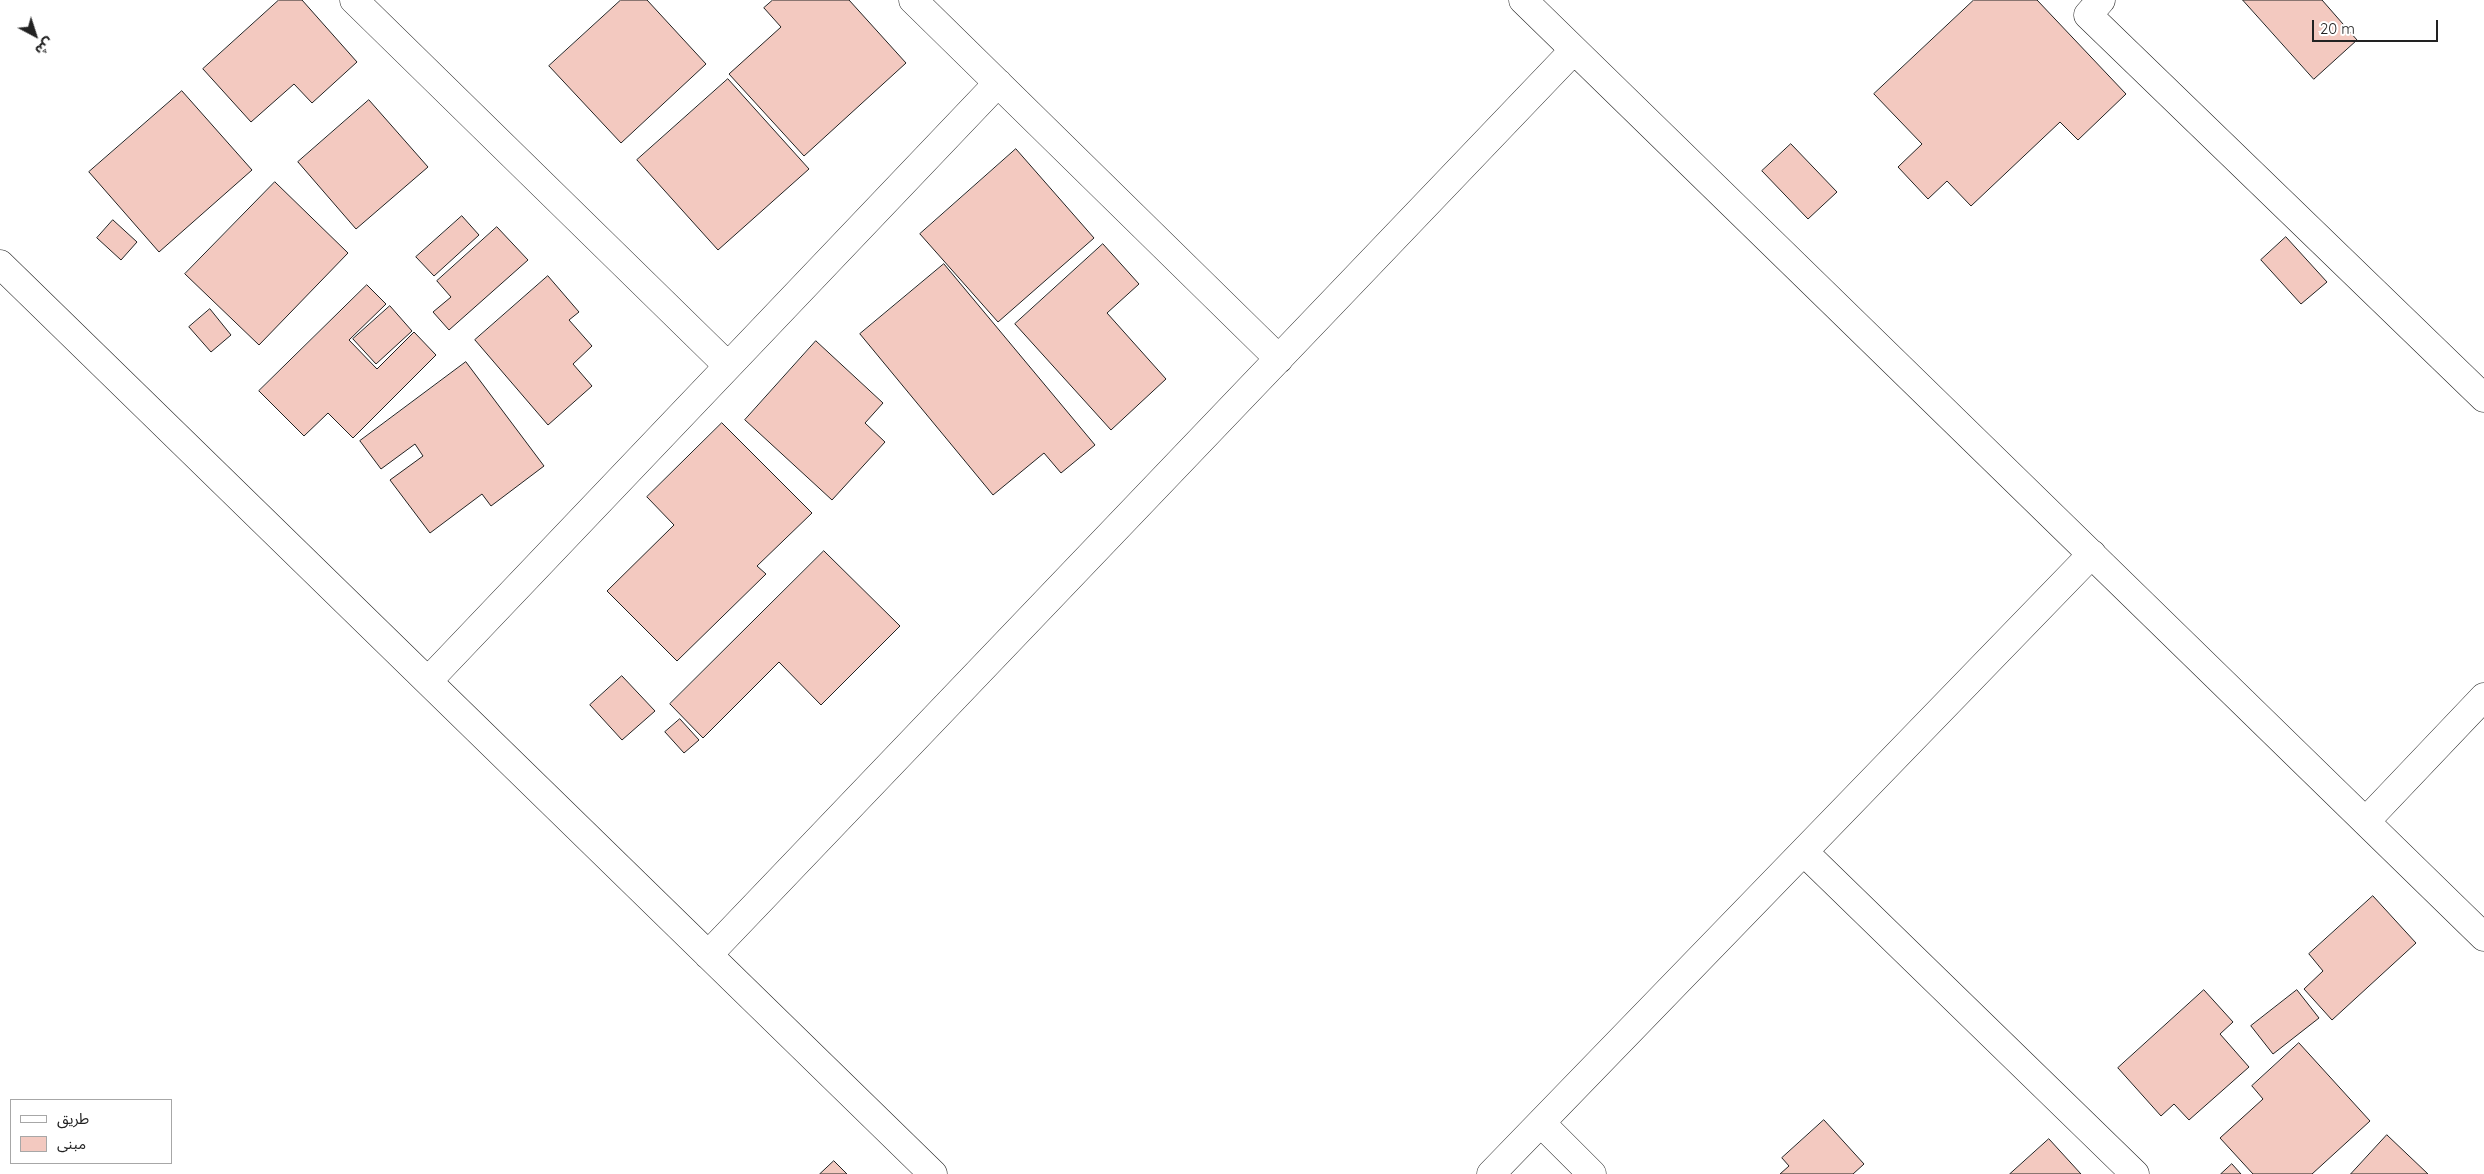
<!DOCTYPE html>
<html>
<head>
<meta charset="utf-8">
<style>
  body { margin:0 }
  #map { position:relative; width:2484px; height:1174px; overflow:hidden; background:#fff; font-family:Quicksand,"Noto Sans Arabic",sans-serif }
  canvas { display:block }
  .legend { position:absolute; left:10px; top:1099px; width:162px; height:65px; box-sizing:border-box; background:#fff; border:1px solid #a7a7a7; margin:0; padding:6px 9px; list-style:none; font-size:15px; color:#222 }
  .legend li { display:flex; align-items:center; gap:10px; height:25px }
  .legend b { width:25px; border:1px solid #a7a7a7 }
  .north { position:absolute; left:10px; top:10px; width:50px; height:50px; -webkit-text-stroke:4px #fff; paint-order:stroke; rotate:140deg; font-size:14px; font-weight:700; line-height:20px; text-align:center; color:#222 }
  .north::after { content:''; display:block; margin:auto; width:18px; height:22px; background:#222; clip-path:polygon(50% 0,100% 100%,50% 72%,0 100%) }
  .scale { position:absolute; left:2312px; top:20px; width:126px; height:22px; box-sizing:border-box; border:2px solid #222; border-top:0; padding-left:6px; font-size:15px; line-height:18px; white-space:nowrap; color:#222; -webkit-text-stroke:4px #fff; paint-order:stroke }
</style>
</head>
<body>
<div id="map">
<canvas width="2484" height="1174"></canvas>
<ul class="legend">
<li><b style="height:6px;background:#fff"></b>طريق</li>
<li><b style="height:14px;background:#f3c9c0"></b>مبنى</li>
</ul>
<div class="north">ش</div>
<div class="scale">20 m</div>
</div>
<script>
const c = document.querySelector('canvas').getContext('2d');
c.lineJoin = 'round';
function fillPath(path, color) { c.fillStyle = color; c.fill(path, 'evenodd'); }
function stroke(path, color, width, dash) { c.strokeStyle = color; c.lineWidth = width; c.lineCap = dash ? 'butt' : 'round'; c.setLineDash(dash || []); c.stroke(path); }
const building = new Path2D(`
  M279 0H302L357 62 312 103 294 84 251 122 203 69Z
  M621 0H647L706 64 621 143 549 66Z
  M773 0H849L906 63 804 156 729 74 781 27 764 8Z
  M1974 0H2037L2126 94 2078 140 2060 122 1971 206 1947 181 1928 199 1898 167 1922 144 1874 94Z
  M2243 0H2322L2357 40 2314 79Z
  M728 79 809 169 718 250 637 160Z
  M182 91 252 170 159 252 89 172Z
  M369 100 428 167 356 229 298 162Z
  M1791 144 1837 192 1808 219 1762 171Z
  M1016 149 1094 238 998 322 920 234Z
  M275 182 348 253 259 345 185 274Z
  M462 216 479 235 434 276 416 257Z
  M113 220 137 242 121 260 97 238Z
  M497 227 528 260 449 330 433 312 451 297 437 281Z
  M2286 237 2327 282 2301 304 2261 260Z
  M1103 244 1139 284 1107 313 1166 379 1111 430 1015 324Z
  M944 264 1095 445 1061 473 1044 453 993 495 860 334Z
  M548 276 579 312 569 320 592 346 573 364 592 386 548 425 475 340Z
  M367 285 386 304 349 340 377 369 414 332 436 355 353 438 328 413 304 436 259 391Z
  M390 306 412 331 376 364 353 339Z
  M210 309 231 335 211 352 189 327Z
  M816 341 883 403 865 423 885 442 832 500 745 420Z
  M466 362 544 466 491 506 482 494 430 533 390 480 423 456 415 444 381 469 360 441Z
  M722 423 812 513 757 566 766 574 677 661 607 591 674 525 647 497Z
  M824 551 900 626 821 705 779 662 703 738 670 704Z
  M622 676 655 711 622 740 590 705Z
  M680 719 699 740 684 753 665 732Z
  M2373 896 2416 943 2332 1020 2304 989 2323 971 2309 954Z
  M2204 990 2233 1022 2220 1034 2249 1067 2189 1120 2174 1104 2161 1116 2118 1068Z
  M2297 990 2319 1018 2273 1054 2251 1026Z
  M2299 1043 2370 1121 2312 1174H2253L2220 1138 2263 1099 2252 1086Z
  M1824 1120 1864 1164 1853 1174H1780L1789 1166 1782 1158Z
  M2387 1135 2428 1174H2351Z
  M2049 1139 2081 1174H2010Z
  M834 1161 847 1174H820Z
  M2232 1164 2241 1174H2221Z`);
fillPath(building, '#f3c9c0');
stroke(building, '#222', 1);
const street = new Path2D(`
  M354 0 728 366
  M913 0 1279 359
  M1523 0 2484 937
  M2101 0 2088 15 2484 398
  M0 264 933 1174
  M428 681 998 83
  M2366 821 2484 697
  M1804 852 2135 1174
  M708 955 1574 50
  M1541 1123 1592 1174
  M1491 1174 2092 554`);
stroke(street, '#222', 29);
stroke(street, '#fff', 28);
</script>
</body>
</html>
